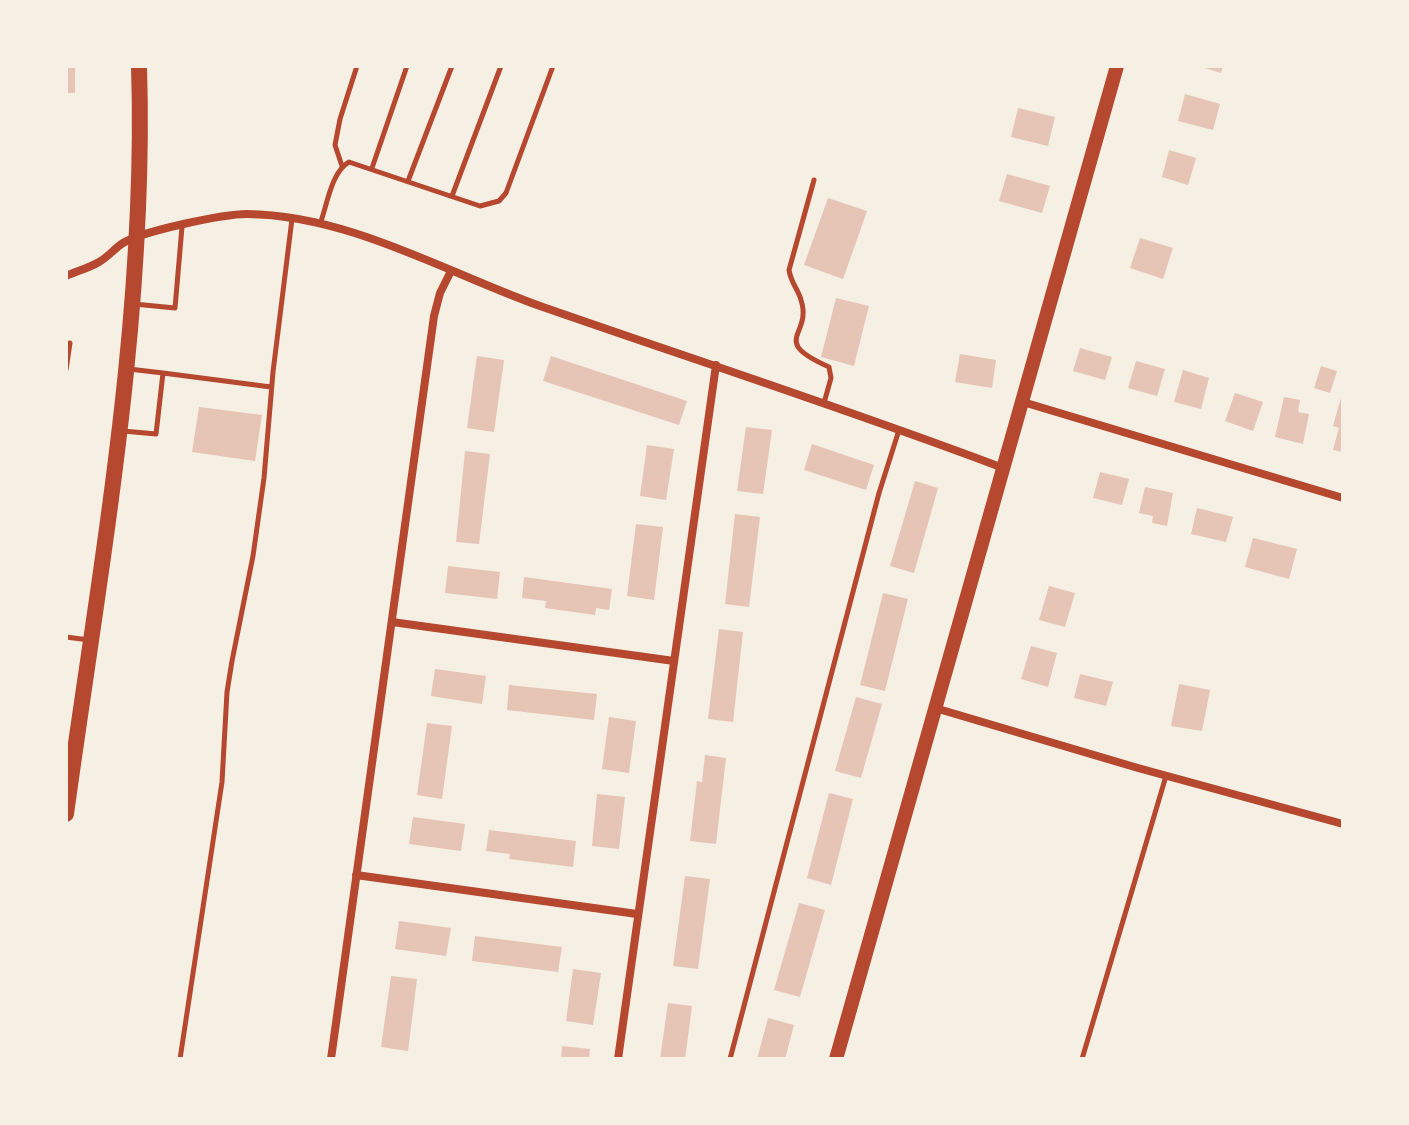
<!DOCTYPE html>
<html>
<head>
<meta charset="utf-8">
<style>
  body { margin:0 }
  #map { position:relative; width:1409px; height:1125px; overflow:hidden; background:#f6efe4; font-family:"Open Sans",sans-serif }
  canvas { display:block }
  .frame { position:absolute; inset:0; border:68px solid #f6efe4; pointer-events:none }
</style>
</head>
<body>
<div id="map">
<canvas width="1409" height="1125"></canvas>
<div class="frame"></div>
</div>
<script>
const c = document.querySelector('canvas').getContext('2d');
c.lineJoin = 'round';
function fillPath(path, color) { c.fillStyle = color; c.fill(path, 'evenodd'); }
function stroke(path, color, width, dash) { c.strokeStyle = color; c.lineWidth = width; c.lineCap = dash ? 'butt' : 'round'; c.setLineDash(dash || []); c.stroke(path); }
fillPath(new Path2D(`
  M66 66H75V93H66Z
  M1199 66H1223L1221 73Z
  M1185 94 1220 104 1213 130 1178 121Z
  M1018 108 1055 117 1048 146 1011 137Z
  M1169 150 1196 158 1188 185 1162 177Z
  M1007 174 1050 186 1042 213 999 201Z
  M828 198 867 211 843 279 804 265Z
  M1140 238 1173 248 1163 279 1130 268Z
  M836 298 869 306 854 366 821 357Z
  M1080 348 1112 357 1105 380 1073 371Z
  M960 354 996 360 992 388 955 382Z
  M477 356 504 360 494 432 467 428Z
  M551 356 687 401 679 425 543 381Z
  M1136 361 1165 369 1157 396 1128 388Z
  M1321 366 1337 371 1330 393 1314 388Z
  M1183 370 1209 378 1201 409 1174 402Z
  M1235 393 1263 402 1253 431 1225 421Z
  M1342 394H1343V452L1333 450 1339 428 1333 426Z
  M1284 397 1300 400 1298 412 1309 414 1303 444 1275 437Z
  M199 407 262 415 255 461 192 452Z
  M746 427 772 430 763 494 737 491Z
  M812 444 874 465 866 490 804 470Z
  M647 445 674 449 666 500 640 496Z
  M465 451 490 454 479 544 456 542Z
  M1100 472 1129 479 1122 505 1093 498Z
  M915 481 938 488 914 573 890 566Z
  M1145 487 1173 493 1167 526 1152 523 1153 516 1139 513Z
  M1197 508 1233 517 1226 542 1191 534Z
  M735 514 760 517 749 607 725 604Z
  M636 524 663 527 654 600 627 596Z
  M1253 538 1297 549 1289 579 1245 567Z
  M448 566 500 572 497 599 445 593Z
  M524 577 612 589 609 610 596 608 595 615 545 608 546 601 522 598Z
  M1049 586 1075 593 1065 627 1039 620Z
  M883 593 908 599 885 691 860 685Z
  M719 629 743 632 733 722 708 719Z
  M1031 646 1057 653 1048 687 1021 679Z
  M435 669 486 676 482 704 431 696Z
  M1080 674 1113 682 1106 706 1074 698Z
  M1179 684 1210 690 1202 731 1171 726Z
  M509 685 597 694 594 720 507 710Z
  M856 697 882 704 861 778 835 771Z
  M609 717 636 721 629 773 602 769Z
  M427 723 452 726 442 799 417 795Z
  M705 755 726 758 716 844 690 841 697 781 702 782Z
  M829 793 853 799 831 885 807 878Z
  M597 794 625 797 619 849 592 846Z
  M413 817 465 824 461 851 409 844Z
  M489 830 576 841 573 867 509 859 510 854 486 851Z
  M685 876 710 879 698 969 673 966Z
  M799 903 825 910 800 997 774 990Z
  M399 921 451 928 446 956 395 949Z
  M475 936 562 947 558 972 472 961Z
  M573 969 601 973 593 1025 566 1021Z
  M391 976 417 979 408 1051 381 1047Z
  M668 1003 692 1006 685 1059H660Z
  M768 1018 794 1025 785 1059H757Z
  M562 1046 590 1049 589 1059H561Z`), '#e6c5b7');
stroke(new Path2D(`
  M342 166 335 145 340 119 357 66
  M372 168 407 66
  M814 180 789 270C791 283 798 289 801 300 813 336 768 340 829 367L831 378 824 403
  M408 181 452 66
  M452 196 501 66
  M320 224C327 206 331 172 349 162L480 206 499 201 506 193 553 66
  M134 304 175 308 182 227
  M66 344 70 343 66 370
  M129 369 163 373
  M123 431 156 434 163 373 271 387
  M66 637 89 640
  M180 1059 222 782 227 692 232 661 253 556 264 478 273 372 292 219
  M730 1059 879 493 899 430
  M1082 1059 1166 776`), '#b5482f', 5);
stroke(new Path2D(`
  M66 276C77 271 89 268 99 262 108 257 115 248 123 243 143 231 223 214 247 214 349 215 445 272 540 306 695 360 850 410 1003 468
  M1023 402 1343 498
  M392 622 674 661
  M935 708 1138 768 1343 824
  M356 875 637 914
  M331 1059 434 316 440 293 451 271
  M618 1059 716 365`), '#b5482f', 8);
stroke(new Path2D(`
  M836 1059 1117 66`), '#b5482f', 14);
stroke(new Path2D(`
  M66 814C100 566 147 317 139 66`), '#b5482f', 16);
</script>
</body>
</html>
